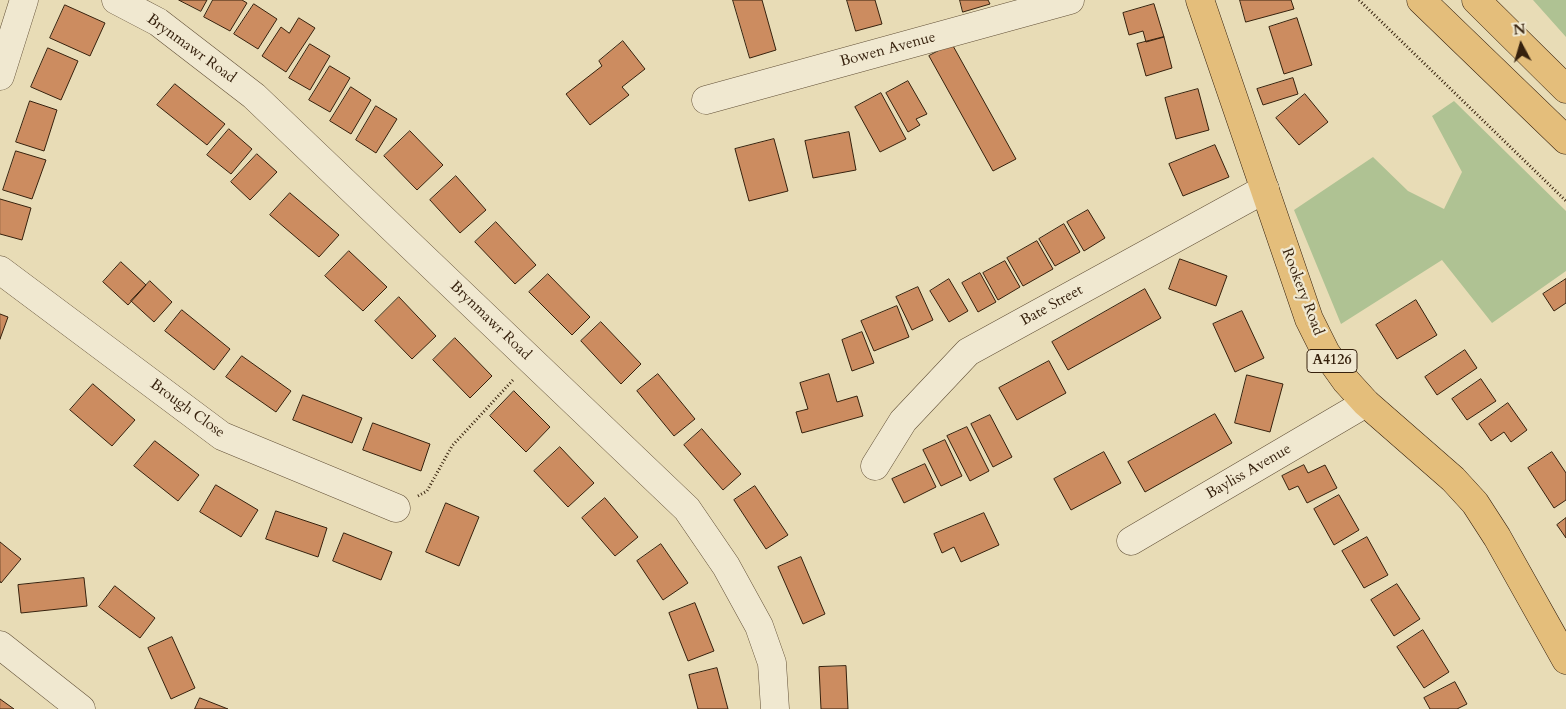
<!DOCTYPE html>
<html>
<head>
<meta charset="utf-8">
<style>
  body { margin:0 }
  #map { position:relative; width:1566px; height:709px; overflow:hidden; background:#e8dcb6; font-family:Cardo,serif }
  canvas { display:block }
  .north { position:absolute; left:1496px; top:20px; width:50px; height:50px; -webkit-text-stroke:4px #f0e8d0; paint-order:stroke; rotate:354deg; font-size:14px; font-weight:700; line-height:20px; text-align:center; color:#36210d }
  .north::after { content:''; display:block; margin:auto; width:18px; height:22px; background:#36210d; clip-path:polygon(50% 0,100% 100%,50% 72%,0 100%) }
</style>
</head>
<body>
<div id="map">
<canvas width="1566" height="709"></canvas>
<div class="north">N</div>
</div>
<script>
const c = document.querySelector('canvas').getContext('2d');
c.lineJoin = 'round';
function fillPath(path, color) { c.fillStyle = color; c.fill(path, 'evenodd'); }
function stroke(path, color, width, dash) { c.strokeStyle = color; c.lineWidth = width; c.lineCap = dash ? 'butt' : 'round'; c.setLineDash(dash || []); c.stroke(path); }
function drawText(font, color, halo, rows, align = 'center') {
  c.font = font + ' Cardo,serif'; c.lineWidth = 4.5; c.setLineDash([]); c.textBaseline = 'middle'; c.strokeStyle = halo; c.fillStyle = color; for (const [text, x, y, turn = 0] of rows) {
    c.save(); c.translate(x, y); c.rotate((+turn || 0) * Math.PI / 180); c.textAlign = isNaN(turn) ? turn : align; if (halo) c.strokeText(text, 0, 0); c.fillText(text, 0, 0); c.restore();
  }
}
fillPath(new Path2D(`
  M1533 0H1566V37Z
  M1454 101 1566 211V271L1492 323 1442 260 1341 324 1294 210 1373 157 1408 191 1444 209 1462 172 1432 116Z`), '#afc293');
const building = new Path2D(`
  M179 0H207L201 11Z
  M213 0H242L247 3 230 31 204 17Z
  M733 0H762L776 50 750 58Z
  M847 0H875L882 24 856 31Z
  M960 0H988L990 4 963 12Z
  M1240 0H1291L1294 9 1246 22Z
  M254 4 277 19 258 49 234 34Z
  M1154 4 1164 37 1146 42 1143 31 1129 35 1123 13Z
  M65 5 105 23 90 56 50 38Z
  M299 18 315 28 286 72 262 56 281 27 289 33Z
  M1297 18 1312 65 1284 74 1269 27Z
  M1164 37 1172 68 1146 76 1137 44Z
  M623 41 645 69 622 87 629 95 590 125 566 94 602 66 599 61Z
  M310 44 330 56 310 90 289 78Z
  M952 44 1016 159 993 171 929 56Z
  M48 48 78 61 61 100 31 87Z
  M330 66 350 78 330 112 309 100Z
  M1293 78 1298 94 1263 105 1257 89Z
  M908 81 927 114 916 119 920 125 908 132 886 93Z
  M175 84 225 124 207 145 157 105Z
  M351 87 371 100 351 134 330 121Z
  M1198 89 1209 130 1176 139 1165 98Z
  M881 93 906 139 880 152 855 107Z
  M1305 94 1328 122 1299 145 1276 118Z
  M30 101 57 110 44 151 16 142Z
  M376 106 397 119 376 153 356 140Z
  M229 129 252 149 231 174 207 155Z
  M410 131 443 165 417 190 384 156Z
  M849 132 856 170 813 178 805 141Z
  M774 139 788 191 749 201 735 149Z
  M1215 145 1229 177 1183 196 1169 164Z
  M16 151 46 160 32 199 3 190Z
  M257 154 277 172 250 200 231 182Z
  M456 176 486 210 460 233 430 200Z
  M290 193 339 235 319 257 270 215Z
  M0 199 31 208 22 240 0 234Z
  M1088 210 1105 238 1084 251 1067 222Z
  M496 222 536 265 515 284 475 242Z
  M1064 224 1080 252 1055 266 1039 239Z
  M1037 241 1053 269 1023 286 1007 258Z
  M349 251 387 287 363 311 325 276Z
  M1180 259 1227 276 1216 306 1169 289Z
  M1005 261 1020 287 998 300 983 273Z
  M121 262 146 285 128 305 103 282Z
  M980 273 996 302 978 312 962 283Z
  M548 274 590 317 572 335 529 292Z
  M949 279 968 311 949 322 930 291Z
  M1566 279V303L1554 311 1543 294Z
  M150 281 172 302 154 322 131 301Z
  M918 287 933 320 912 330 896 297Z
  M1145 289 1161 318 1068 370 1052 342Z
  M399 297 436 336 412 359 375 321Z
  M1416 300 1437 335 1397 359 1376 325Z
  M897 306 909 337 874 351 861 321Z
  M182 310 230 349 214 370 165 331Z
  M1242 311 1264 358 1235 372 1213 324Z
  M0 314 8 317 0 339Z
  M601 322 641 364 621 384 581 341Z
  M862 332 874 363 852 371 842 340Z
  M455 338 492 376 470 398 433 360Z
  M1465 350 1477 368 1437 395 1425 377Z
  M242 356 291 391 276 412 226 377Z
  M1049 361 1066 393 1017 420 999 388Z
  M658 374 695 419 674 436 637 391Z
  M829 374 837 402 857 396 863 416 802 433 796 412 808 409 800 383Z
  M1247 375 1283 384 1270 432 1235 423Z
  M1481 379 1496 401 1467 420 1452 399Z
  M93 384 135 420 112 446 70 410Z
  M514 391 550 427 526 452 490 416Z
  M303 395 362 418 352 443 293 420Z
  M1508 403 1527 430 1511 442 1504 432 1491 441 1479 424Z
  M1215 414 1232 443 1145 492 1128 462Z
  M990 415 1012 457 993 467 971 424Z
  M373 423 430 444 421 471 363 450Z
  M967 427 989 471 970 481 947 436Z
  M702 429 741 474 723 490 684 445Z
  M945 440 962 476 941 486 923 450Z
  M155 441 199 475 178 501 134 466Z
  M560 447 594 483 568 507 534 471Z
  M1104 452 1121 483 1071 510 1054 479Z
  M1552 452 1566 473V500L1554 508 1528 468Z
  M925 464 936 487 904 503 892 479Z
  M1304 465 1308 473 1325 465 1337 488 1307 503 1298 486 1289 490 1282 476Z
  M216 485 258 510 241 537 200 512Z
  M755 486 788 535 766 549 734 500Z
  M1339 495 1359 530 1334 545 1314 509Z
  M605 498 638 537 615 556 582 518Z
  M446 503 479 517 459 566 426 552Z
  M276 511 327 528 318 557 266 539Z
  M984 513 999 545 961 562 954 547 942 553 934 534Z
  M1566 518V538L1557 525Z
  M344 533 392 552 381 580 333 561Z
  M1367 537 1388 575 1364 588 1342 551Z
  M0 542 21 559 1 583 0 581Z
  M661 544 688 583 663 600 637 561Z
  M801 557 825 614 803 624 778 567Z
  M84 578 87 606 21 613 18 585Z
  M1397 584 1420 619 1394 636 1371 600Z
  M115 586 155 618 140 638 99 607Z
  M695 603 714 651 688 661 669 613Z
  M1423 630 1449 672 1424 688 1397 647Z
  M172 637 195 688 171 699 148 648Z
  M846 666 848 709H821L819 667Z
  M717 668 728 709H698L689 675Z
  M1455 682 1467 704 1457 709H1430L1424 698Z
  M200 698 228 709H195Z
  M0 699 14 709H0Z`);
fillPath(building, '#cc8c60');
stroke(building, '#36210d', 1);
const minor = new Path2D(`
  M116 0 158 22 254 96 687 509 726 566 759 626 772 663 775 709
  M0 76 24 0
  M706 100 1070 0
  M0 270 222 436 396 508
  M875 466 903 421 968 352 1265 189
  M1131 541 1366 403
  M0 645 81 709`);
const major = new Path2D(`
  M1200 0 1309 319 1326 353 1346 381 1366 403 1453 479 1475 503 1497 537 1566 660`);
const highway = new Path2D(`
  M1421 0 1566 140
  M1476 0 1566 89`);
stroke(minor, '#625037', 29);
stroke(major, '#36210d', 29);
stroke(highway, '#36210d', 29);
stroke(new Path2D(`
  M1359 0 1566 201
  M418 496 427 491 452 446 513 380`), '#36210d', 3, [1, 2.5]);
stroke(minor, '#f0e8d0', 28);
stroke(major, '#e4be7b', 28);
stroke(highway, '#e4be7b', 28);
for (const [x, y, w] of [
  [1332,361,50]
]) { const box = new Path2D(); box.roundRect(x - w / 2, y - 11.5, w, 23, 4); c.fillStyle = '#f0e8d0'; c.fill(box); stroke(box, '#36210d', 1); }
drawText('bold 14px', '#36210d', null, [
  ["A4126",1332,361]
]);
drawText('15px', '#36210d', '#f0e8d0', [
  ["Brynmawr Road",191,49,36],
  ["Bowen Avenue",888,50,-15],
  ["Rookery Road",1302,292,69],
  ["Bate Street",1052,306,-29],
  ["Brynmawr Road",490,321,44],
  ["Brough Close",187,409,36],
  ["Bayliss Avenue",1249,472,-30]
]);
</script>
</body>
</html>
